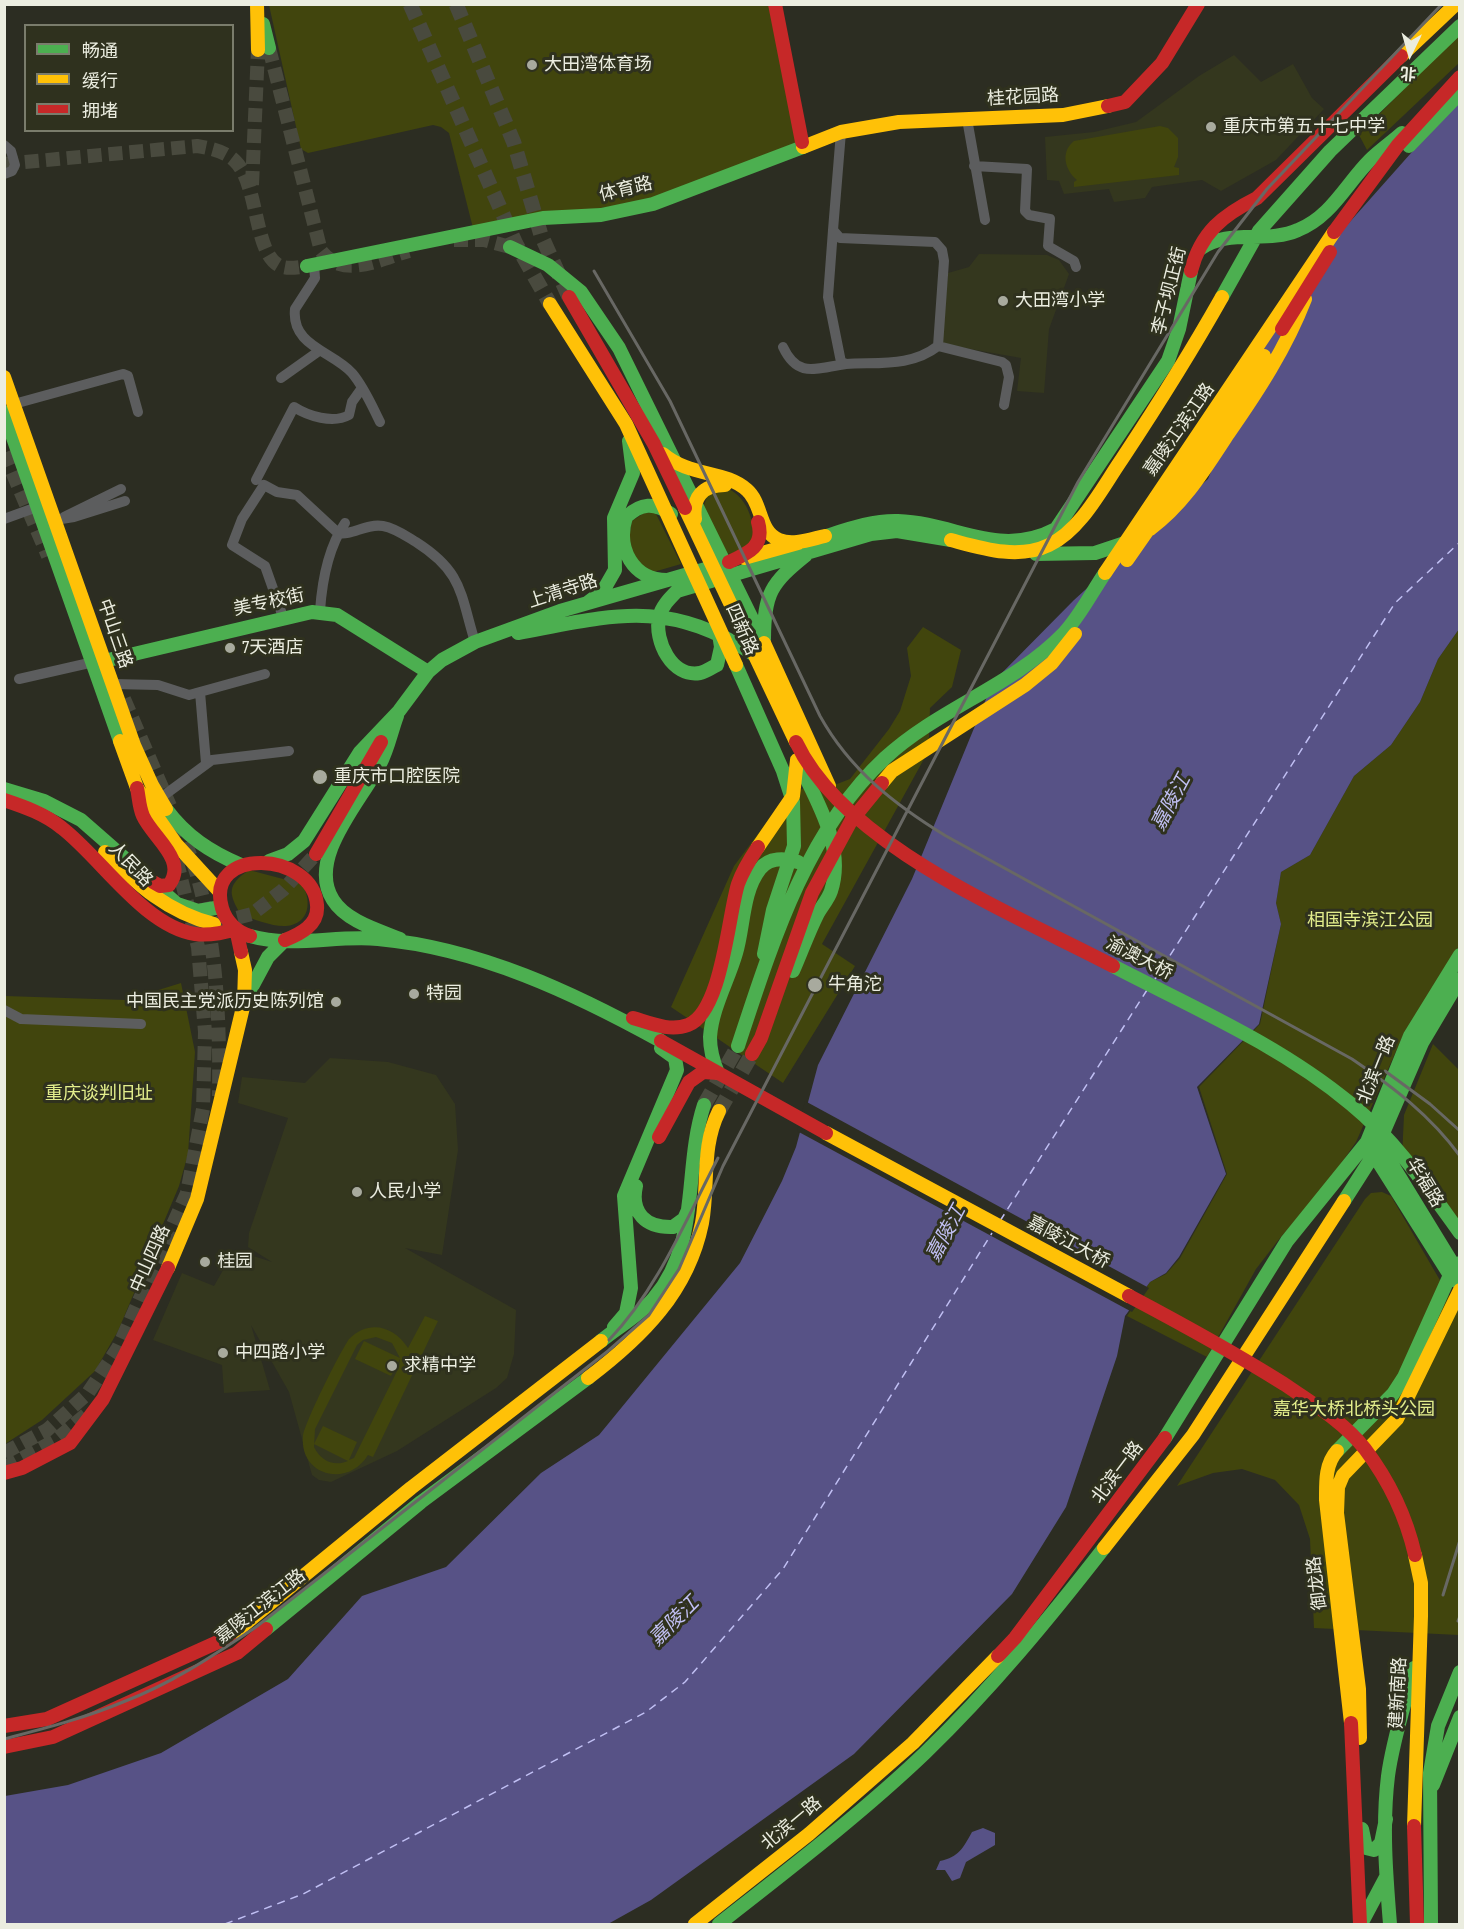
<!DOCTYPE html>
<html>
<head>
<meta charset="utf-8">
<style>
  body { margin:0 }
  #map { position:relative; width:1464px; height:1929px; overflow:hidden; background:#2c2d22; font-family:"Sofia Sans Condensed","Noto Sans SC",sans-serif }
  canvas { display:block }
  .frame { position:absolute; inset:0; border:6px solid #ebede0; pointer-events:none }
  .legend { position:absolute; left:24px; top:24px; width:210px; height:108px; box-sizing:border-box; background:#2f311e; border:2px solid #7a7c6c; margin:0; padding:8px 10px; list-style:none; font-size:18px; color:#ebede0 }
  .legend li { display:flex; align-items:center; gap:12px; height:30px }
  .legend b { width:30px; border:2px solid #7a7c6c }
  .north { position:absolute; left:1380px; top:24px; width:60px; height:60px; -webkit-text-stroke:4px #2f311e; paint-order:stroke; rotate:185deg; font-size:16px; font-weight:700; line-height:24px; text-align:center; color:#ebede0 }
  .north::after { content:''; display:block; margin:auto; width:21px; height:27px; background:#ebede0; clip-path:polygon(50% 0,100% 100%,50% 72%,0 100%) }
</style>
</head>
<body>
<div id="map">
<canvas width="1464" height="1929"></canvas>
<div class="frame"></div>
<ul class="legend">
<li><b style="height:8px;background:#4caf50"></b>畅通</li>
<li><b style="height:8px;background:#ffc107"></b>缓行</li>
<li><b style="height:8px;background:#c62828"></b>拥堵</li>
</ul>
<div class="north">北</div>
</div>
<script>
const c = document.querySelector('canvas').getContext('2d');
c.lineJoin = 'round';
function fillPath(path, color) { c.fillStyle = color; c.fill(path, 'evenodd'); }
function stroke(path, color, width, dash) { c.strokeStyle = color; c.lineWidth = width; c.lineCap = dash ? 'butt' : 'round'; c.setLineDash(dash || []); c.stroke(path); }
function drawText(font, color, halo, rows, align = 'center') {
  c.font = font + ' "Sofia Sans Condensed","Noto Sans SC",sans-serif'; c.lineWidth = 6; c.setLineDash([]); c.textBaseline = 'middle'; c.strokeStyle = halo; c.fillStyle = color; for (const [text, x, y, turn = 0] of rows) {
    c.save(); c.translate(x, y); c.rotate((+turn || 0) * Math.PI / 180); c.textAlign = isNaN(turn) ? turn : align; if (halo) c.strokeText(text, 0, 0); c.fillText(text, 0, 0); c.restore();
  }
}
fillPath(new Path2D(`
  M1234 55 1261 82 1293 64 1312 98 1324 109 1276 160 1221 191 1202 180 1152 187 1145 198 1114 202 1109 189 1064 194 1059 181 1047 180 1045 137 1094 132 1136 122 1199 76Z
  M979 254 1047 255 1059 260 1069 274 1049 329 1044 393 1017 391 1021 358 942 344 948 273 969 267Z
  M330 1058 388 1062 436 1075 455 1104 458 1150 442 1255 405 1248 516 1310 514 1354 507 1378 496 1388 397 1451 331 1482 319 1480 312 1475 289 1392 251 1325 270 1390 224 1393 222 1365 153 1340 182 1273 214 1286 230 1258 244 1253 272 1262 248 1247 249 1233 288 1118 238 1103 242 1077 305 1083Z`), '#34371e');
fillPath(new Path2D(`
  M269 5H769L798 144 652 200 473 228 449 133 441 127 433 125 308 153 301 149Z
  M1459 33V63L1367 150 1359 135Z
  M1160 126 1168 128 1178 138V157L1174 167 1179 168V175L1074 187V182L1077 180C1065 170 1060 152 1074 141Z
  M728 489C747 496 758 527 751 545L731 554 725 553 703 508 708 494Z
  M655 512 681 564 650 573C630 563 627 541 632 521L644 513Z
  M923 627 961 650 952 687 930 708 929 737 924 759 822 944 855 966 783 1083 671 1007 734 866 784 799 804 788 837 784 850 779 889 729 900 711 911 676 907 648Z
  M1459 629V946L1404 1033 1356 1142 1320 1194 1280 1238 1256 1269 1207 1357 1127 1316 1150 1282 1166 1274 1180 1258 1227 1174 1199 1087 1260 1024 1281 924 1276 903 1281 872 1310 855 1354 776 1391 745 1420 702 1438 659Z
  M249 870 302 884C312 901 310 924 286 926 273 927 254 919 241 915 228 893 227 885 249 870Z
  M181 983 195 1052 188 1154 179 1186 118 1331 95 1371 42 1420 5 1444V996L126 1000Z
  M1433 1044 1459 1070V1240L1402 1158 1404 1115Z
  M1382 1192 1391 1196 1459 1313V1635L1314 1628 1310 1539 1299 1505 1275 1480 1242 1469 1213 1473 1177 1486 1365 1199 1371 1193Z
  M425 1316 438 1321 373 1457 368 1455C347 1489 299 1475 303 1436 305 1422 339 1354 349 1339 369 1319 394 1326 408 1348ZM376 1337 392 1343 400 1358 364 1341 355 1359 391 1376 400 1359 399 1367 354 1458 349 1460 357 1442 323 1426 314 1444 348 1461C334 1467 321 1461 314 1447L315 1429 357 1345 363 1340Z`), '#41450d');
fillPath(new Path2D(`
  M1459 99V629L1438 659 1420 702 1391 745 1354 776 1310 855 1281 872 1276 903 1281 924 1259 1024 1197 1087 1226 1174 1179 1257 1166 1273 1150 1282 1125 1316 1117 1356 1066 1507 1012 1594 854 1754 651 1900 608 1924H5V1796L68 1785 161 1753 288 1679 362 1596 446 1567 541 1473 599 1435 740 1263 782 1181 796 1147 818 1065 912 879 993 682 1074 600 1208 479 1284 296Z
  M983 1828 995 1833V1845L966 1862 960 1878 952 1881 945 1870H936L940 1861C959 1857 963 1848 972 1832Z`), '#575286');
fillPath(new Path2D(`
  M805 1101 1149 1288 1132 1312 797 1131Z`), '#2c2d22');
stroke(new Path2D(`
  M1155 979 1395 603 1460 542
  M1000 1221 1147 990
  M225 1924 303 1894 646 1712 685 1682 783 1569 992 1233`), '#c0bff3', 1.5, [8, 6]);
stroke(new Path2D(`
  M269 48 321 251C343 280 380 259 409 251
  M4 164 197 146C209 148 225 151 235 161 260 185 253 259 283 267 290 269 300 267 307 266
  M252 185 258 50
  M454 240H484L510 247
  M4 453 48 556
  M124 699 170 806
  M177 823C184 840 192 858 197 875 217 947 220 1022 219 1096
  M217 923 252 914 283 890 316 854
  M4 1453 47 1430 88 1393 118 1348 187 1193 203 1109 205 1032 198 947 176 858
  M4 1468 56 1440 90 1411`), '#494a3e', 14, [14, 7]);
stroke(new Path2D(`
  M410 4 516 244 550 304
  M456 4 514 143 541 235 569 297
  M704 1105 738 1046
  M719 1111 752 1054`), '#494a3e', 15, [15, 8]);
stroke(new Path2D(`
  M967 119 985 220
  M841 132 833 230 840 238 935 242 942 250 944 261 938 346 1002 362 1006 365 1009 377 1004 405
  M4 145 11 151 15 165 12 171 4 174
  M974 166 1027 169 1025 211 1029 215 1050 219 1048 246 1074 261 1076 267
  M833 230 828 297 841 362 846 364C879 362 911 367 938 346
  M314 265 315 278 295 309C291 346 332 351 352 373 364 387 372 406 380 422
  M783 347C798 379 816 368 846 364
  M281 378 319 351
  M14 404 123 374 128 376 138 412
  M256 480 294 407C308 416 333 424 349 415L352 402 362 388
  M64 517 121 489
  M4 519 37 507
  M55 520 74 517 125 501
  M320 611C322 582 328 548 345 523
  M283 617 265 566 232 545 242 519 264 485 277 492 297 495 338 533C352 536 366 523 383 526 395 528 406 536 416 542 463 572 460 593 475 642
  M19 679 98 661
  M113 684 158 685 189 695 265 674
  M200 692 206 763
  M159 799 212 760 289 751
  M4 1010 21 1019 141 1024`), '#5c5d5e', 10);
stroke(new Path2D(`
  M263 24 269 48
  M1409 146 1460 93
  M510 247 548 265 581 292 619 348 764 643
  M1200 249C1228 228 1267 244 1298 230 1331 217 1346 184 1370 160 1380 150 1392 142 1402 133
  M307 266 543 218 601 215 653 204 803 147 802 142
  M1222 297 1259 231 1330 151 1460 26
  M4 412 120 741
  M817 539C843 531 871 520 898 521 956 523 999 559 1056 529L1168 361 1179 329 1191 271
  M1036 554 1095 553 1128 542
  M667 580C633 580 616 548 626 517 641 503 654 502 671 514
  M587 603 603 591 615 570 614 518 633 473 629 441
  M518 633C615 615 666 598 755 655
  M719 634 721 647 717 665C712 667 706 672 700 673 672 678 654 641 659 617 662 606 669 599 677 591L871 534 897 531 951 540
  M764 639C764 594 771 583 806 555
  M104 661 312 612 337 615 428 672
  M736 665 783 771 793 802 794 846 773 910 764 954
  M397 716C391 732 388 749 380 764 362 800 306 858 333 900 346 921 378 930 400 939
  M4 789 44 801 81 820 177 904 198 911 221 907
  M166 809C186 836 210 852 241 865
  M269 861 288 854 304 841 360 752 399 711 428 672 442 660 475 642 560 611 723 564
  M250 936C292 948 336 935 378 939 479 948 574 993 661 1041
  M1113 966C1194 1008 1280 1045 1351 1104 1395 1140 1427 1187 1460 1233
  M793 971C801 953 808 933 817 915 821 907 828 900 831 891 845 849 819 805 801 768
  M246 998 268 957 285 940
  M738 1046C771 946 806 831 885 758 939 708 1013 686 1064 633 1080 616 1092 592 1105 573
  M718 1073C713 1061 710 1051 710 1037 712 1008 728 981 736 953 744 927 742 892 760 869 769 857 785 858 798 862
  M1375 1137 1454 1266 1460 1285
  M1369 1147 1453 1280
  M636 1186C630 1213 646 1228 673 1227L684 1219 688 1210
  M1344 1201 1374 1154 1422 1043 1460 979
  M614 1327 626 1313 631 1288 624 1196 677 1070 675 1058 661 1048
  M601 1341C619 1326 639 1316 654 1298 701 1243 683 1169 704 1105
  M1165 1438 1287 1241 1367 1142 1410 1036 1460 955
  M1337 1451 1393 1394 1404 1377 1454 1266 1460 1263
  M266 1629 421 1502 588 1378
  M1433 1785 1460 1717
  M1362 1829 1366 1848 1374 1850 1381 1843 1386 1819
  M719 1924C789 1869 861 1814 925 1753 991 1689 1048 1620 1104 1548
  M1361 1924 1386 1877
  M1390 1924C1386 1875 1382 1825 1388 1776 1393 1739 1405 1704 1414 1668
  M1431 1924 1430 1773 1438 1726 1460 1672`), '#4caf50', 14);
stroke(new Path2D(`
  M257 4 258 50
  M1401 56 1456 4
  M803 147 841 132 899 122 1063 115 1108 106
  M550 304 626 424 736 665
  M4 377 134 745 152 785 166 809
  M663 454C690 477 725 470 747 490 763 504 758 531 779 540 793 546 811 539 825 536
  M685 508 796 742
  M695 519C692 497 703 485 725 485
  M1150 529C1184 504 1205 469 1228 434 1258 391 1286 348 1305 299
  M951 540C981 548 1018 560 1049 545 1081 530 1102 488 1122 459 1157 406 1191 352 1222 297
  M744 558 798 543
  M1127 560 1221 425 1264 356
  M1105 573 1334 232
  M764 643 829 786
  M120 741 137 788 176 844 220 892
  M882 783 892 771 1025 685 1052 663 1075 634
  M758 847 793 796 797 760
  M105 852C138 885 167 912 214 924
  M826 1133 1129 1296
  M168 1268 197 1199 244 1003 245 970 241 952
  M588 1378C642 1337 688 1292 702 1223 709 1185 701 1147 719 1111
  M1337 1451C1325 1464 1326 1483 1326 1500L1351 1723
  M1104 1548 1193 1435 1344 1201
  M229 1637 411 1488 601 1341
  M1360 1738 1359 1689 1337 1513 1338 1487 1343 1475 1397 1419 1460 1290
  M1414 1826 1421 1616V1583L1415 1555
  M695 1924 809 1834 913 1743 998 1656`), '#ffc107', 14);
stroke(new Path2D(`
  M775 4 802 142
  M1108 106 1125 102 1162 63 1198 4
  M1334 232 1398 145 1460 77
  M1191 271C1201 232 1223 215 1257 198L1401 56
  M569 297 654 444 685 508
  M1282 329 1330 252
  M729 562C749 553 765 546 758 522
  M796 742C845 846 1014 914 1113 966
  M137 788C139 797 139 807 143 816 153 838 188 860 169 885L160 886 153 882
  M4 800C25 807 45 814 62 828 101 858 144 926 195 934 209 936 223 933 236 929L241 952
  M316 854 381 742
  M250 936C237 932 226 922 222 908 204 846 313 851 317 905 319 925 300 934 285 940
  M633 1018C650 1023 670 1032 688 1025 722 1012 728 916 738 884 743 870 750 859 758 847
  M661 1041 826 1133
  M752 1054 761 1038 812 893 851 821 882 783
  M659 1137 689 1082 703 1072 718 1073
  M1129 1296C1182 1324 1233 1352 1284 1384 1312 1403 1344 1422 1365 1449 1390 1482 1406 1516 1415 1555
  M4 1473 22 1468 70 1443 103 1399 168 1268
  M998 1656 1015 1638 1165 1438
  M1351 1723 1360 1924
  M4 1726 47 1719 229 1637
  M4 1747 53 1737 237 1653 266 1629
  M1414 1826 1417 1924`), '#c62828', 14);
stroke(new Path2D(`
  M594 271 670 401 820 716C850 770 895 805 946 836L1352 1059C1393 1087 1430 1115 1460 1156
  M1385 1071 1430 1104 1460 1131
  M609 1340C658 1289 686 1219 718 1158
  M1443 1595 1460 1540
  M1458 1621 1460 1616
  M4 1739C45 1728 85 1718 123 1702 171 1684 214 1655 256 1627L608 1351 649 1315 679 1269 723 1166 1078 482 1218 252 1267 189 1442 4`), '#686864', 3);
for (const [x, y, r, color] of [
  [532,65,6,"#a8aa9e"],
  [1211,127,6,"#a8aa9e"],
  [1003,301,6,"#a8aa9e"],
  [230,648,6,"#a8aa9e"],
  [320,777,8,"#a8aa9e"],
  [815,985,8,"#a8aa9e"],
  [414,994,6,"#a8aa9e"],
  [336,1002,6,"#a8aa9e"],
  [357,1192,6,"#a8aa9e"],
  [205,1262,6,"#a8aa9e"],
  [223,1353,6,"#a8aa9e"],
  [392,1366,6,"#a8aa9e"]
]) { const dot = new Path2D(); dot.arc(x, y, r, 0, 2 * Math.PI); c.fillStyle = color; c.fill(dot); stroke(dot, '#2f311e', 2); }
drawText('18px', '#ebede0', '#2f311e', [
  ["大田湾体育场",544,65],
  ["重庆市第五十七中学",1223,127],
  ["大田湾小学",1015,301],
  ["7天酒店",242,648],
  ["重庆市口腔医院",334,777],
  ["牛角沱",828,985],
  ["特园",426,994],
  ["中国民主党派历史陈列馆",324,1002,"right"],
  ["人民小学",369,1192],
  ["桂园",217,1262],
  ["中四路小学",235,1353],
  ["求精中学",404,1366]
], 'left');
drawText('18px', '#ebede0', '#2f311e', [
  ["桂花园路",1023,98,-3],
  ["体育路",626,190,-13],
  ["李子坝正街",1170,291,-76],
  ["嘉陵江滨江路",1180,430,-55],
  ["上清寺路",563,592,-18],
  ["美专校街",269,603,-12],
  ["四新路",741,630,66],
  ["中山三路",114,634,71],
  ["人民路",130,865,46],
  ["渝澳大桥",1139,959,27],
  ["北滨一路",1377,1070,-68],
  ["华福路",1424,1183,59],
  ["嘉陵江大桥",1068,1243,28],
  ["中山四路",151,1259,-66],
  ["北滨一路",1118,1473,-53],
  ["御龙路",1318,1583,-97],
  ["嘉陵江滨江路",261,1607,-38],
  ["建新南路",1399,1693,-87],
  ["北滨一路",792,1824,-40]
]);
drawText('18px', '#e3ee8c', '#2f311e', [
  ["相国寺滨江公园",1370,921],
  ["重庆谈判旧址",99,1094],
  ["嘉华大桥北桥头公园",1354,1410]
]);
drawText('italic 20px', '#c0bff3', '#2f311e', [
  ["嘉陵江",1172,803,-62],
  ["嘉陵江",947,1234,-62],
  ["嘉陵江",675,1622,-45]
]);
</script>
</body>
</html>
